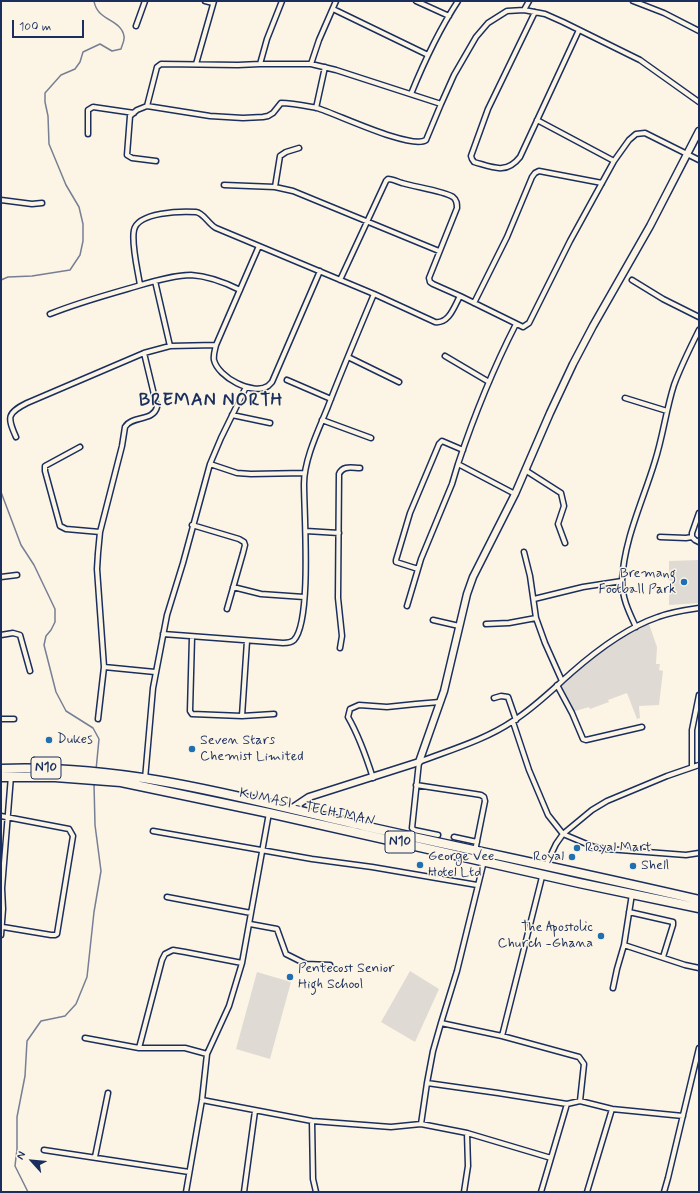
<!DOCTYPE html>
<html>
<head>
<meta charset="utf-8">
<style>
  body { margin:0 }
  #map { position:relative; width:700px; height:1193px; overflow:hidden; background:#fcf5e5; font-family:Mynerve,sans-serif }
  canvas { display:block }
  .frame { position:absolute; inset:0; border:2px solid #1b2f5e; pointer-events:none }
  .north { position:absolute; left:12px; top:1141px; width:40px; height:40px; -webkit-text-stroke:3px #fcf5e5; paint-order:stroke; rotate:297deg; font-size:11px; font-weight:700; line-height:16px; text-align:center; color:#1b2f5e }
  .north::after { content:''; display:block; margin:auto; width:14px; height:18px; background:#1b2f5e; clip-path:polygon(50% 0,100% 100%,50% 72%,0 100%) }
  .scale { position:absolute; left:12px; top:20px; width:72px; height:18px; box-sizing:border-box; border:2px solid #1b2f5e; border-top:0; padding-left:5px; font-size:12px; line-height:14px; white-space:nowrap; color:#1b2f5e; -webkit-text-stroke:3px #fcf5e5; paint-order:stroke }
</style>
</head>
<body>
<div id="map">
<canvas width="700" height="1193"></canvas>
<div class="frame"></div>
<div class="north">N</div>
<div class="scale">100 m</div>
</div>
<script>
const c = document.querySelector('canvas').getContext('2d');
c.lineJoin = 'round';
function fillPath(path, color) { c.fillStyle = color; c.fill(path, 'evenodd'); }
function stroke(path, color, width, dash) { c.strokeStyle = color; c.lineWidth = width; c.lineCap = dash ? 'butt' : 'round'; c.setLineDash(dash || []); c.stroke(path); }
function drawText(font, color, halo, rows, align = 'center') {
  c.font = font + ' Mynerve,sans-serif'; c.lineWidth = 3; c.setLineDash([]); c.textBaseline = 'middle'; c.strokeStyle = halo; c.fillStyle = color; for (const [text, x, y, turn = 0] of rows) {
    c.save(); c.translate(x, y); c.rotate((+turn || 0) * Math.PI / 180); c.textAlign = isNaN(turn) ? turn : align; if (halo) c.strokeText(text, 0, 0); c.fillText(text, 0, 0); c.restore();
  }
}
fillPath(new Path2D(`
  M699 560V603L669 605V561Z
  M649 624 657 647 656 664H660L659 670 663 671 659 705 639 706 640 718 637 719 627 693 608 700 609 702 590 709 589 707 572 712 560 686 595 657 618 640Z
  M410 971 439 989 415 1042 381 1022Z
  M257 972 291 982 270 1059 236 1049Z`), '#dfdbd4');
stroke(new Path2D(`
  M1 280 8 277 32 276 70 270 80 255 83 241V224L79 207 66 185 49 144 48 116 45 102V93L61 75 75 69 80 62 83 52 100 44 112 51 121 49C122 45 125 40 124 36 121 19 97 21 94 1
  M1 492 21 545 34 565 55 609V622L51 630 46 636 44 645 56 692 66 711 93 728 99 739 96 770
  M28 1192 15 1166 17 1149V1117L25 1076 27 1041 41 1021 65 1016 76 1004 87 977 94 912 101 871 95 825 94 784`), '#767f94', 1.5);
const street = new Path2D(`
  M205 1 213 3
  M416 1 449 16
  M633 1 664 13 699 31
  M333 9 428 55
  M524 10 529 1
  M535 12 488 109 471 156 472 159 474 162C492 167 506 175 520 157L579 30
  M136 26 145 1
  M196 64 214 1
  M260 64 267 39 282 1
  M311 64 319 40 336 1
  M411 94C424 62 439 30 458 1
  M147 106 157 67 161 64 238 65 260 64H311L336 70 441 104
  M316 108 325 67
  M537 120 614 161
  M88 134V110L93 107 134 113
  M156 161 132 158 127 155 130 116 137 110 147 106 210 116 243 118 263 117 268 116 273 113 281 103C292 103 306 106 317 108 337 114 411 150 426 140L441 104 454 75 476 37 488 23 507 11 524 10 545 14 563 22 640 60 699 102
  M224 185 275 187 293 191 439 251
  M275 187 280 156 286 152 299 148
  M1 200 32 204 42 203
  M259 246 216 345C215 350 213 355 214 360 218 377 253 396 268 386 269 385 271 383 272 382L320 271
  M340 280 386 181 388 179C393 179 398 182 402 183 415 187 444 191 453 197 457 200 457 204 457 208L429 278 430 282 433 284 460 296
  M632 280 663 299 699 317
  M155 281 170 346
  M140 285C138 271 131 244 134 230 138 212 181 211 196 212 204 213 208 224 216 228L374 294 435 322C449 324 454 307 460 296L523 327 529 323 570 241 614 161 629 140 636 134 645 133 699 160
  M474 303 507 237 532 177 535 173 539 171 602 183
  M50 314C77 303 106 295 134 287 151 282 173 275 191 275 208 276 224 282 240 290
  M144 353 157 407C153 422 132 415 125 427L122 446 100 532 98 553 97 569 104 667 155 672
  M445 356 489 382
  M348 357 399 382
  M287 380 331 399
  M625 398 667 411
  M232 415 270 423
  M322 420 371 438
  M16 437C7 417 7 413 27 403L144 353 170 346 216 345
  M80 447 45 466V471L60 526 66 529 100 532
  M210 464 237 473 251 474 305 473
  M525 470 561 493 564 506 558 524 565 543
  M515 494 458 464C474 416 493 369 516 324
  M192 525 239 539 244 542 245 545 243 553 227 609
  M306 531 339 533
  M660 537 686 538 692 537
  M692 537V533L699 513
  M692 537 695 540 699 542
  M524 552 530 576 536 618 545 643 562 681
  M418 569 396 562V560L410 513 439 444 442 441 463 450
  M1 577 17 575
  M233 587 261 594 304 597
  M534 599 583 587 622 581
  M407 606 421 559 452 484 458 464
  M433 620 459 626
  M486 624 509 623 536 618
  M636 627C629 612 622 598 622 581 624 539 643 501 655 461 663 436 666 410 674 385 681 366 690 348 699 330
  M163 634 283 643C287 643 291 643 294 640 312 621 304 513 304 484 304 460 318 431 327 409 342 370 358 332 374 294
  M1 635 13 633 20 635 30 671
  M192 637 190 711 192 714 242 716 274 714
  M340 648 342 636 338 598 339 474C343 465 352 468 360 468
  M557 685 572 713 583 739 586 740 642 727
  M494 698 501 696 508 697 516 720
  M242 716 247 641
  M1 719H14
  M98 719 104 667
  M513 722 529 770 548 815 563 834 594 847 607 849 686 855 699 853
  M692 767V730L699 695
  M373 778C366 756 359 736 348 717L350 709 359 705 387 707 416 704 440 702
  M145 779 153 688 167 615 183 563 210 464 221 438 246 387
  M416 785 475 794 481 795 484 797 485 801 475 851
  M1 816 69 829 73 836 57 934 55 935H51L3 927
  M153 831 312 859 372 867 477 885
  M438 835 414 830 412 828 419 762C450 750 485 740 513 721 534 708 553 689 571 673 596 651 626 628 658 617 671 612 685 610 699 608
  M454 837 477 842
  M545 867 556 844 563 834 592 810 607 801 667 776 699 765
  M632 894 624 945 685 965 699 968
  M167 897 251 913
  M629 912 673 922V925L663 957
  M250 924 277 929 286 954 306 964 330 965
  M1 935 3 909 2 888 11 776
  M613 988 617 969 624 945
  M441 1023 502 1036 579 1057 584 1064 580 1101
  M502 1036 543 873
  M85 1038 139 1048H185L207 1054
  M139 1048 162 960 165 954 173 950 185 952 242 963
  M427 1083 498 1093 567 1104
  M202 1100 312 1121 391 1127 421 1124 467 1133 551 1158
  M312 1121 313 1179 316 1192
  M421 1124 427 1083 433 1051 441 1023 457 971 484 861
  M44 1150 189 1172
  M95 1157 108 1093
  M186 1192 202 1100 207 1054 229 1006 242 963 269 813
  M244 1192 255 1111
  M464 1192 468 1166 467 1133
  M541 1192 567 1104 580 1101 612 1109 683 1116
  M587 1192 612 1109
  M664 1192 668 1178 699 1048`);
const secondary = new Path2D(`
  M291 809 309 797 419 762 444 691 467 594 473 577 515 494 550 413 573 364 593 326 650 226 699 131`);
const highway = new Path2D(`
  M1 769C126 764 243 798 364 826 475 851 587 874 699 900
  M1 777H55L121 782 269 813 579 883 699 908`);
stroke(street, '#1b2f5e', 7);
stroke(secondary, '#1b2f5e', 9);
stroke(highway, '#1b2f5e', 11);
stroke(street, '#fcf5e5', 4);
stroke(secondary, '#fcf5e5', 6);
stroke(highway, '#fcf5e5', 8);
for (const [x, y, r, color] of [
  [684,582,4,"#1f6fb2"],
  [49,740,4,"#1f6fb2"],
  [192,749,4,"#1f6fb2"],
  [577,848,4,"#1f6fb2"],
  [572,857,4,"#1f6fb2"],
  [420,865,4,"#1f6fb2"],
  [633,866,4,"#1f6fb2"],
  [601,936,4,"#1f6fb2"],
  [290,977,4,"#1f6fb2"]
]) { const dot = new Path2D(); dot.arc(x, y, r, 0, 2 * Math.PI); c.fillStyle = color; c.fill(dot); stroke(dot, '#fcf5e5', 1.5); }
for (const [x, y, w] of [
  [46,768,30],
  [400,842,30]
]) { const box = new Path2D(); box.roundRect(x - w / 2, y - 11, w, 22, 3); c.fillStyle = '#fcf5e5'; c.fill(box); stroke(box, '#1b2f5e', 1); }
drawText('bold 13px', '#1b2f5e', null, [
  ["N10",46,768],
  ["N10",400,842]
]);
drawText('14px', '#1b2f5e', '#fcf5e5', [
  ["Bremang",676,574,"right"],
  ["Football Park",676,590,"right"],
  ["Dukes",57,740],
  ["Seven Stars",200,741],
  ["Chemist Limited",200,757],
  ["Royal Mart",585,848],
  ["George Vee",428,857],
  ["Hotel Ltd",428,873],
  ["Royal",564,857,"right"],
  ["Shell",641,866],
  ["The Apostolic",593,928,"right"],
  ["Church -Ghana",593,944,"right"],
  ["Pentecost Senior",298,969],
  ["High School",298,985]
], 'left');
drawText('14px', '#1b2f5e', '#fcf5e5', [
  ["KUMASI - TECHIMAN",307,808,12]
]);
c.letterSpacing = '1px';
drawText('bold 18px', '#1b2f5e', '#fcf5e5', [
  ["BREMAN NORTH",211,401]
]);
c.letterSpacing = '0px';
</script>
</body>
</html>
